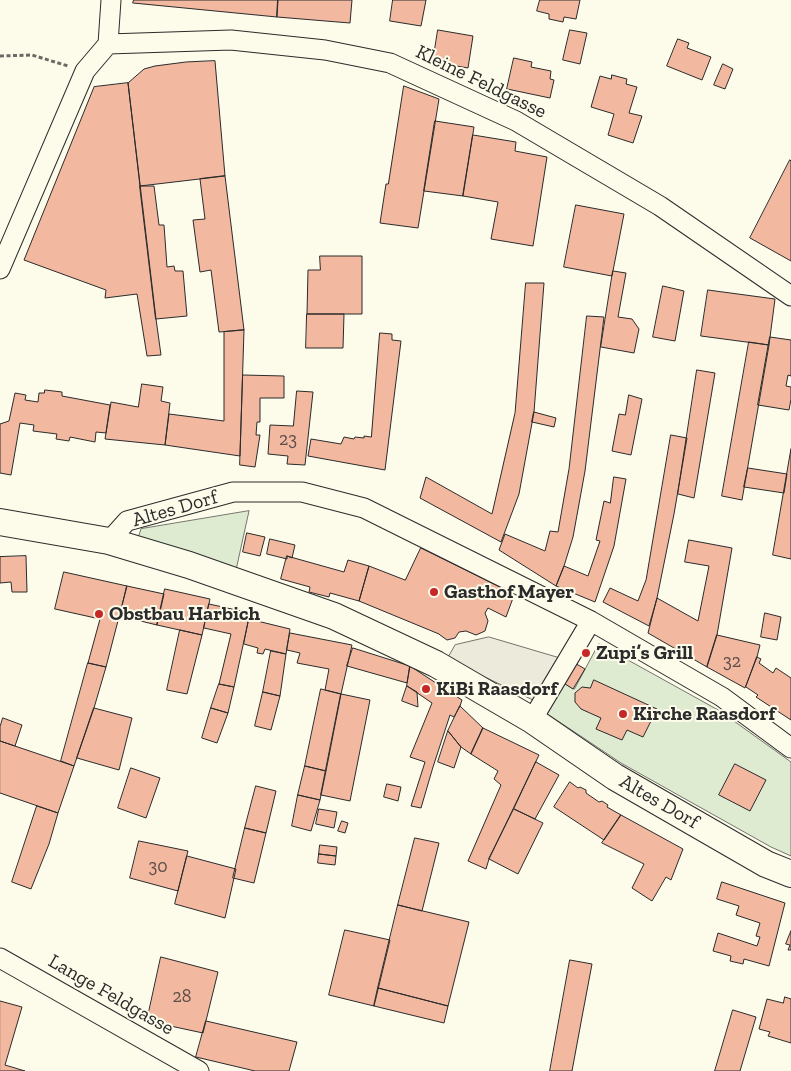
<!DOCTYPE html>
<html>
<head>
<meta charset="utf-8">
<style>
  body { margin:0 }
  canvas { display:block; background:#fdfbea }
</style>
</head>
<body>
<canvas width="791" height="1071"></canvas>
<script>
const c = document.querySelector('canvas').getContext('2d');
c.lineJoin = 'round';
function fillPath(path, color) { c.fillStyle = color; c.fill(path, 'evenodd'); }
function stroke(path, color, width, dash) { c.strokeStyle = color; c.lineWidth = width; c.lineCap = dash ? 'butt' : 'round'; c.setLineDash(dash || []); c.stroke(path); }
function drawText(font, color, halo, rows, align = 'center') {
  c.font = font + ' "Zilla Slab",serif'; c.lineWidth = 4; c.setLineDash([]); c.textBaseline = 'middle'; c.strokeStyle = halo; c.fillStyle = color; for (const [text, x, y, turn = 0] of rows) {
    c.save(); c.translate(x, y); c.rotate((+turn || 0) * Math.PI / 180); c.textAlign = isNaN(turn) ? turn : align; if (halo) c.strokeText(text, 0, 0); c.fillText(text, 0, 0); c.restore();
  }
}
const green = new Path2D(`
  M249 511 236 570 138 538 141 529Z
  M599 644 720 711 791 762V856L771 847 621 763 546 713 562 682 574 689Z`);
fillPath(green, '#deebd1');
stroke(green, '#74746e', 1);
const parking = new Path2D(`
  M489 637 560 658 535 701 447 659 455 645Z`);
fillPath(parking, '#eceadb');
stroke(parking, '#74746e', 1);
const building = new Path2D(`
  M134 0H278L277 17 133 3Z
  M278 0H352L350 23 277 17Z
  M393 0H426L421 26 390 21Z
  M540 0H580L576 19 564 17 563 22 549 19V14L537 11Z
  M438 30 473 36 468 68 433 62Z
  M570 30 587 33 580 64 563 60Z
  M678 39 689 43 687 48 711 57 702 80 667 66Z
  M514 58 532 62 531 67 551 71 550 79 554 80 550 98 507 89Z
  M215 61 225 176 140 186 128 83 144 69 155 66 186 62Z
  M723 64 733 69 725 89 714 85Z
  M612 75 627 79 626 84 637 87 629 113 642 116 633 143 608 135 614 114 591 107 600 76 611 79Z
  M128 83 156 319 161 355 147 356 137 294 105 298 106 290 24 260 94 87Z
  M404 86 439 99 418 228 380 223 386 184H388Z
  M435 121 474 127 463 196 424 191Z
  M473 135 516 142 515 151 547 157 533 246 491 239 498 202 463 196Z
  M790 160 791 161V261L750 238Z
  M225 176 244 330 219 332 211 270 200 272 193 220 205 219 200 179Z
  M140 186H154L159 225H164L167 267 174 266 175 271H183L187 316 156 319Z
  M576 205 624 214 612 276 564 267Z
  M320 256H362V314H307L308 270H320Z
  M613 271 626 273 618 317 632 319 639 329 634 353 601 347Z
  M526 283H544L534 412 519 494 501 542 420 498 426 477 492 514 515 413Z
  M663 286 684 291 675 341 653 337Z
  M708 290 775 299 769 345 701 336Z
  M307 314H344L343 348H306Z
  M587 316 604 317 585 471 573 537 564 566 556 586 499 550 505 534 545 551 550 531 558 532 569 469Z
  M244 330 240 456 165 445 169 414 224 421V332Z
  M380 333 392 334V340L401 341 385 470 308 456 311 439 341 444 344 437 354 439 355 437 364 438V436L371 437Z
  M770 337 791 340V376L788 375 786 386 791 387V399L789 410 758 405Z
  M749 342 769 345 742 500 722 496Z
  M697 370 715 373 694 498 678 494Z
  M243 375 284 376V398H260V422H257L256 435H260L255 467 240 465Z
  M142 384 163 387 161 401 170 403 165 445 105 439 111 402 138 407Z
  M45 390 62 392V396L110 405 106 433 96 432 95 442 70 437 69 441 56 439 57 434 33 431 34 425 20 423 11 475 0 473V424L9 421 15 393 26 395 25 400 38 402 39 393H44Z
  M297 391 313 392 305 465 287 464 288 456 268 454 270 425 293 426Z
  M629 395 642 399 631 455 612 451 619 414 625 415Z
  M534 412 556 418 554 427 532 422Z
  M671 435 687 438 674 514 657 598 649 626 603 602 610 588 638 601 646 580Z
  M791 449V559L773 555Z
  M748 468 787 474 784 493 744 487Z
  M614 477 626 479 614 546 595 602 556 586 564 566 588 576 600 541 596 540 604 501 610 503Z
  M247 533 265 537 260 556 243 552Z
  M270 539 295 545 292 558 287 556V559L267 554Z
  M689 540 732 548 717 635 707 667 648 633 657 598 698 621 709 566 685 562Z
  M421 548 498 586 513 598 506 617 488 608 485 613 488 621 485 631 476 635 466 631 459 632 455 638 447 640 440 635 439 634 359 601 369 566 405 580Z
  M26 556 27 592H12L11 582 0 583V557Z
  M287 556 344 572 348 560 369 566 359 601 330 593 329 597 309 592 310 587 281 579Z
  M64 572 127 586 106 667 88 663 100 619 55 609Z
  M127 586 164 594 157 625 120 616Z
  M165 589 210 599 202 635 157 625Z
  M209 604 250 613 234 687 219 684 231 634 204 628Z
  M765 613 781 617 777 640 761 637Z
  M249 619 290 629 286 654 265 649 263 654 257 653 258 648 244 644Z
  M180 630 202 635 187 694 167 690Z
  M290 633 352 645 341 694 325 690 329 669 297 663 300 653 287 650Z
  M717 635 760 645 757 657 745 688 707 667Z
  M353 648 410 666 407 683 347 666Z
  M271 651 286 654 280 696 263 692Z
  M757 657 761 659 759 663 773 673 776 668 791 678V720L756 697 758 695 746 687Z
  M573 662 585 669 573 689 562 682Z
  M88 663 106 667 94 708 74 766 61 761Z
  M410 666 462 700 460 706 454 717 450 715 433 767 421 808 411 806 425 762 410 757 432 703 407 686Z
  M594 680 657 709 643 737 627 730 622 740 596 729 601 718 581 709 575 702V693L582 687 590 688Z
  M219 684 234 687 228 713 211 708Z
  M407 686 417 692 418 707 402 701Z
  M321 689 341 694 326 771 305 766Z
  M263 692 280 696 271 730 255 726Z
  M341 694 370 700 350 801 321 795Z
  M460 706 483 728 471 754 461 747 448 731Z
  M94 708 132 718 119 770 77 758Z
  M211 708 228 713 217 743 202 738Z
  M3 718 22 725 15 746 0 741V727Z
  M483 728 539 755 489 859 486 869 468 861 501 785 494 779 498 771 471 754Z
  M448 731 461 747 454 768 438 762Z
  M0 741 74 766 58 813 0 793Z
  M536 762 559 775 535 819 514 809Z
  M735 764 766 780 750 811 719 795Z
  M305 766 326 771 320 800 298 795Z
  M131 768 160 778 146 818 118 808Z
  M570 782 578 788 580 787 586 790V793L599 802 602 801 608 805 607 807 621 815 604 840 554 807Z
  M387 784 401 787 398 801 384 797Z
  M256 786 276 791 266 833 245 828Z
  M298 795 320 800 311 831 292 826Z
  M37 806 58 813 49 844 31 889 12 882Z
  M319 809 337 812 334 828 316 824Z
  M514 809 543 823 518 874 489 859Z
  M621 815 683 849 671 880 666 877 652 901 632 888 644 864 602 843Z
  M342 821 348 823 345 833 338 831Z
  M245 828 266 833 254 883 233 878Z
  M415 838 439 843 422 911 398 905Z
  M139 841 188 851 178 891 130 878Z
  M320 845 337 847 336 856 319 854Z
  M319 854 336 856 335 865 318 863Z
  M187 856 236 869 225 918 175 904Z
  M722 882 785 903 769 966 744 959 743 964 730 961 731 956 713 951 718 933 757 946 760 937 756 936 760 923 736 915 739 906 717 899Z
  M398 905 469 922 448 1006 378 988Z
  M345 930 390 940 374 1006 329 995Z
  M791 931V950H788L790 945 786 944Z
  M161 957 218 972 203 1033 147 1021Z
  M570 960 592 964 582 1017 572 1071H550Z
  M378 988 448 1006 444 1023 374 1006Z
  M785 997 791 999V1043L768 1036 770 1032 759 1029 767 999 783 1003Z
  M0 1001 22 1007 5 1065 25 1071H0Z
  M733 1010 756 1017 740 1071H715Z
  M206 1021 297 1042 289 1071H255L196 1057Z`);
fillPath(building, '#f2b8a0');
stroke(building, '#2b2b2b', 1);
const minor = new Path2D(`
  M108 44 231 40 325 50 390 63 516 121 660 206 791 296
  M0 269 85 71 108 44 111 0
  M109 541 127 521 233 492H302L364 508 591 621 722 697 791 748
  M532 720 591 621
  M0 958 199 1071`);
const secondary = new Path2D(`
  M0 522 109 541 189 565 334 616 436 664 532 720 615 777 766 864 791 874`);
stroke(minor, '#2b2b2b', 21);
stroke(secondary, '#2b2b2b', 28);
stroke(new Path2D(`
  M0 56 32 55 68 66`), '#6a6964', 3, [4, 2.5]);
stroke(minor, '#fdfbea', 19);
stroke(secondary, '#fdfbea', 26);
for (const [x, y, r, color] of [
  [434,592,5,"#c62828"],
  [99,614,5,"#c62828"],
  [586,653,5,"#c62828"],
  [426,689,5,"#c62828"],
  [623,714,5,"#c62828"]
]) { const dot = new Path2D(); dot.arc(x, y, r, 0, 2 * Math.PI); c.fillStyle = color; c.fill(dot); stroke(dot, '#fdfbea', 2); }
drawText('18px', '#5d4e48', null, [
  ["23",288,440],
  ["32",732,662],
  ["30",158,867],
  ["28",182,997]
]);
drawText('20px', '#2b2b2b', '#fdfbea', [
  ["Kleine Feldgasse",481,82,26],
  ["Altes Dorf",175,509,-16],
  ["Altes Dorf",659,802,30],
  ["Lange Feldgasse",111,995,30]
]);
drawText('bold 20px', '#2b2b2b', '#fdfbea', [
  ["Gasthof Mayer",444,592],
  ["Obstbau Harbich",109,614],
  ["Zupi’s Grill",596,653],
  ["KiBi Raasdorf",436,689],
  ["Kirche Raasdorf",633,714]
], 'left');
</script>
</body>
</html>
